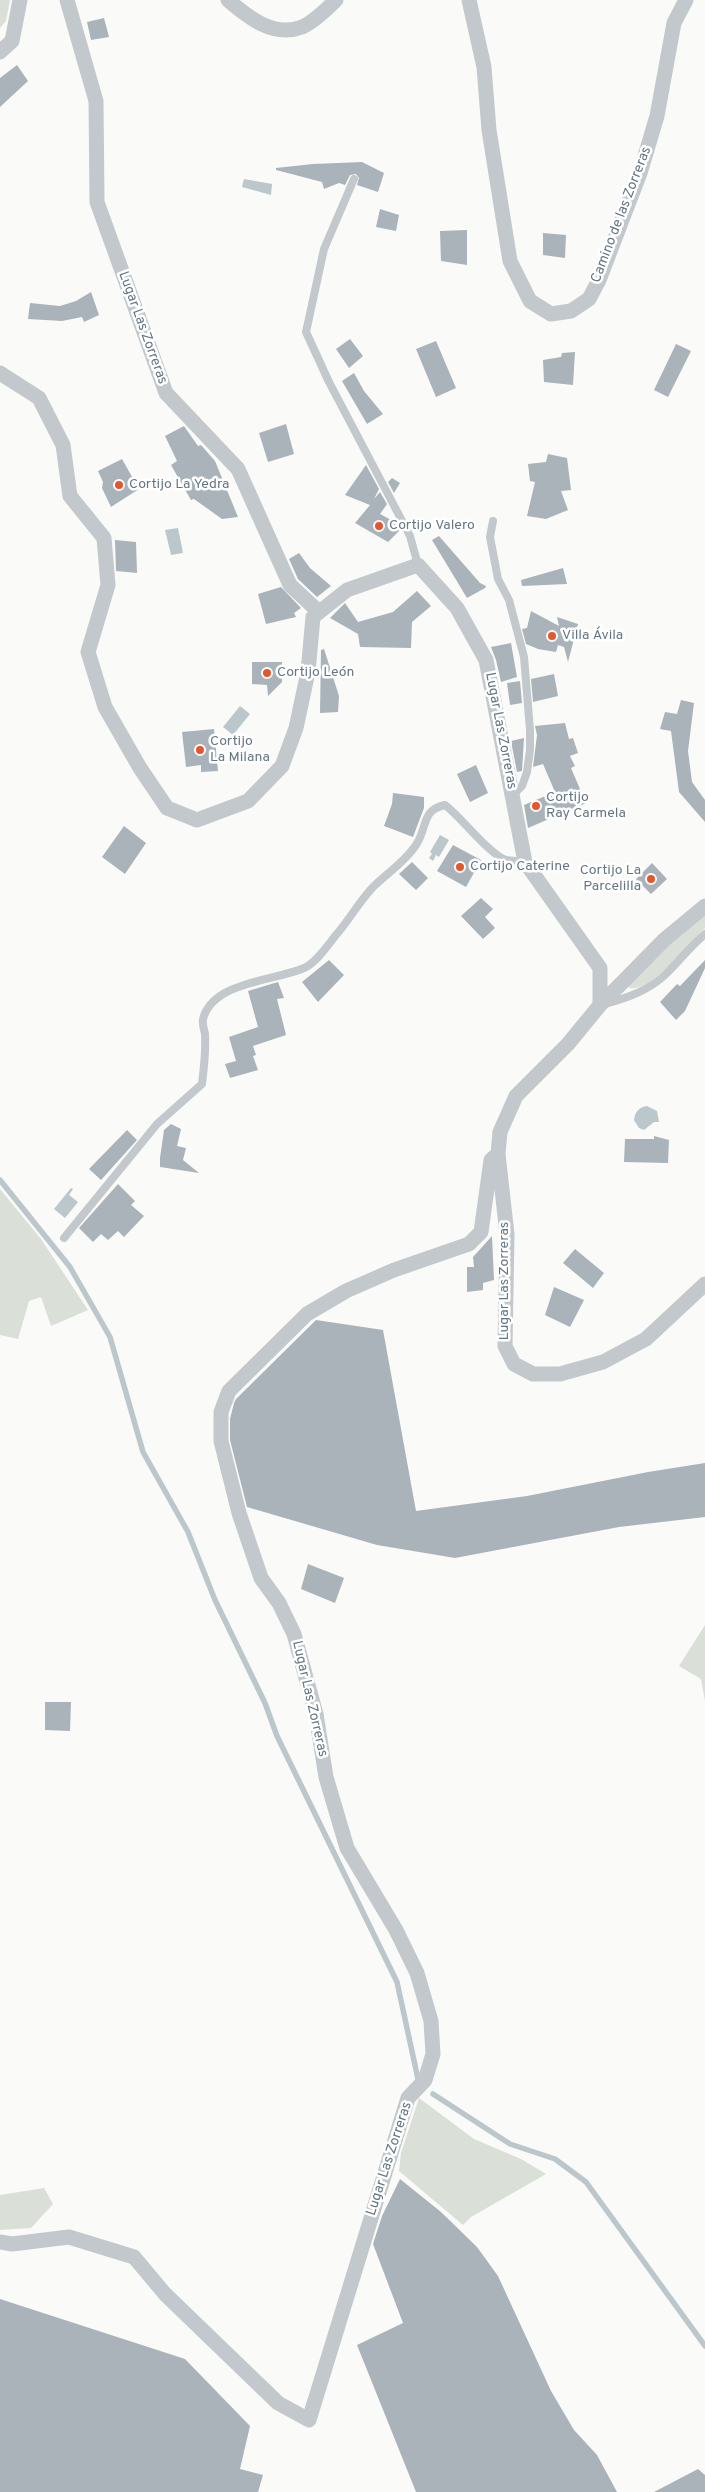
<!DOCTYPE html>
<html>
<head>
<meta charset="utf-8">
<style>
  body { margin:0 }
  canvas { display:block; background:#fafaf8 }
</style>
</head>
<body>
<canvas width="705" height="2492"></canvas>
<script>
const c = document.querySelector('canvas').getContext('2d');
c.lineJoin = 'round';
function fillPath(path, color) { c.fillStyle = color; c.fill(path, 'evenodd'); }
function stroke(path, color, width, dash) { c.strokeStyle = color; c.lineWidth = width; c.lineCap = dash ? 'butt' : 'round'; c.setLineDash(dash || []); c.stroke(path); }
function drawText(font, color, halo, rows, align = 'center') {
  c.font = font + ' Overpass,sans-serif'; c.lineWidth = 5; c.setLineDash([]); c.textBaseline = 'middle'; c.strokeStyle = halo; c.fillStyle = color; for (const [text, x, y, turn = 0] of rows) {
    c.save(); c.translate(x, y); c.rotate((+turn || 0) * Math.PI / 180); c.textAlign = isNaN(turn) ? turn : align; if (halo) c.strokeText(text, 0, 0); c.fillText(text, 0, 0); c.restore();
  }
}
fillPath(new Path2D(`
  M0 0H10L6 21 0 28Z
  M705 915V928C689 943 651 993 629 988V984L667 943Z
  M0 1189 41 1239 88 1310 51 1326 41 1297 29 1301 18 1339 0 1335Z
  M705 1625V1701L701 1679 679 1666Z
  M419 2098 474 2139 521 2159 546 2174 471 2217 463 2225 399 2171 401 2153Z
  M44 2188 53 2204 31 2228 0 2230V2195Z`), '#dadfd7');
fillPath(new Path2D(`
  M244 179 272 184 271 195 242 187Z
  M178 528 183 553 171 555 165 530Z
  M240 706 250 714 233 735 223 727Z
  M440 835 449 840 439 857 436 855 433 861 429 858 432 854 430 852Z
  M647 1106 657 1111 659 1122H654L644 1130 639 1128 634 1120C635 1112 639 1107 647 1106Z
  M71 1188 73 1189 69 1195 78 1202 65 1218 54 1209Z`), '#bbc7cb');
stroke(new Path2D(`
  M0 1180 70 1267 110 1337 143 1452 188 1532 215 1600 265 1703 277 1736 397 1982 418 2079
  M433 2094 510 2144 555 2159 586 2182 705 2346`), '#bbc7cb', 5.5);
fillPath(new Path2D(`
  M104 18 109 37 91 40 87 22Z
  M17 65 28 81 0 107V78Z
  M362 162 384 173 378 192 357 185 359 178 356 174 350 175 345 185 339 183 324 189 322 182 276 170V168L313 164Z
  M380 209 399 215 396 231 376 227Z
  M467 230V265L441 261 440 231Z
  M543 233 566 235 565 258 543 255Z
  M91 292 99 315 84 322 82 317 62 321 28 319 30 303 60 306 76 301Z
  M350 339 363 356 349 368 336 349Z
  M436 341 456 388 436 397 416 349Z
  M676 344 691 351 668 397 654 390Z
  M575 352 573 385 544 382 543 360 561 357 562 353Z
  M354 373 364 391 383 414 367 424 342 381Z
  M286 424 294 454 268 462 259 433Z
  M184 426 198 446 201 445 215 461 238 517 222 519 194 499 191 500 171 465 177 461 165 436Z
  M548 454 567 458 571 490 561 491 568 510 546 519 527 516 535 482 530 481 528 464 546 462Z
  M122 459 139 489 111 507 102 488 103 482 98 471Z
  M366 465 379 489 374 499 380 492 387 504 380 514 395 522 400 530 388 542 355 523 370 505 345 495Z
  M392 478 400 483 394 493 388 482Z
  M439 536 480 583 486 586 485 588 467 598 432 540Z
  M115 540 136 542 137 573 116 571Z
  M299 553 310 568 331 586 317 597 298 579 289 559Z
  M563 568 567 584 522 586 521 580Z
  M281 587 301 608 294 613 296 617 266 624 258 594Z
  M417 591 431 606 412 622 411 648 360 647 358 634 330 618 345 603 358 622 393 612Z
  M531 611 559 626 557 617 578 624 568 662 564 647 558 645 556 652 538 649 526 644 522 629 527 628Z
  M511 643 517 677 501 682 496 660 491 647Z
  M324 649 339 696 338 712 320 713 321 650Z
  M252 662H282V682L268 696 267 685 252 684Z
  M554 674 558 696 533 702 531 679Z
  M520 681 522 703 510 705 507 683Z
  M681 700 694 703 688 751 692 782 705 800V822L679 792 671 731 660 729 665 712 677 714Z
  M565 723 569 739 573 738 578 753 570 756 575 766 571 768 586 803 528 828 524 805 555 792 543 764 533 767 537 735 535 726Z
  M214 729 218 771 201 772V765L186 767 182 732Z
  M524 738 522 771 517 772 511 741Z
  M476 765 488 793 470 802 457 774Z
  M393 793 424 797V808L413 837 384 826 392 804Z
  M124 826 146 843 125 874 102 857Z
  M453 845 481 860 466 887 437 871Z
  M412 862 428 878 416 890 399 874Z
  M652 863 667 879 651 894 636 879Z
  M481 898 493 909 485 917 495 928 483 939 461 916Z
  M329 960 344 975 318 1002 302 982Z
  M705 960V968L685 1011 676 1020 660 1002 677 984 680 986Z
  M278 982 284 998 277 999 286 1035 253 1046 256 1055 253 1056 258 1070 230 1078 225 1064 236 1061 229 1037 258 1027 248 991Z
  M171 1124 181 1129 177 1146 186 1148 183 1160 199 1173 160 1167V1158L164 1130Z
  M127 1130 137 1140 101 1180 89 1169Z
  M654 1136 669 1140 668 1163 624 1162 625 1139H654Z
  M118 1184 135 1201 131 1205 144 1216 124 1237 118 1231 108 1240 101 1234 93 1242 79 1228Z
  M492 1236 494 1280 483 1283V1290L467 1292V1267H474L473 1257Z
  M575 1249 604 1273 593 1288 563 1263Z
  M554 1287 584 1300 570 1327 545 1315Z
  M316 1320 383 1330 416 1511 527 1496 648 1472 705 1463V1517L619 1527 455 1558 377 1545 247 1507 230 1440V1419L234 1403 236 1399Z
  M308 1564 344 1578 335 1603 301 1589Z
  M45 1702H71L70 1731 45 1730Z
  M400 2179 441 2212 477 2247 498 2276 551 2391 574 2430 597 2455 617 2492H416L357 2345 403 2323 373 2244 382 2216Z
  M0 2299 185 2359 250 2426 240 2469 263 2475 258 2492H0Z
  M698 2469 705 2475V2492H654Z`), '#aab3b9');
stroke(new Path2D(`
  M354 179 324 249 306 332 329 382 410 536 418 565
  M493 521 490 537 498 579 509 600 524 657 530 730V750L527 772 522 786 512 796
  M605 1004C627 998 650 990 667 973 680 960 691 946 705 934
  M64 1238 157 1124 202 1084C204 1068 206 1050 205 1034 204 1029 202 1024 203 1019 213 981 275 981 304 968 316 963 328 945 336 935 349 920 359 902 373 887 387 873 405 862 416 845 428 827 421 810 445 805 461 817 491 856 506 860 512 861 519 861 525 862`), '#c3c8cc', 8);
stroke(new Path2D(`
  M67 0 96 101 97 202 166 393 238 469 290 585 319 612
  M228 0C248 17 273 38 302 27 314 22 327 9 336 0
  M469 0 484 67 489 130 510 261 530 301 551 314 571 311 589 299 599 280 640 173 657 116 674 23 686 0
  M0 52 12 41 20 0
  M0 373 39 398 63 445 70 496 104 538 108 585 88 652 105 707 140 768 167 808 197 820 248 801 282 766 296 728 308 672 313 617 347 590 418 565 457 608 486 660 525 862 600 968V1005
  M705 906 664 940 600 1005 568 1044 516 1096 500 1132 498 1154 507 1234 505 1346 514 1364 533 1374H560L603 1362 646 1339 705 1284
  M0 2242 12 2244 69 2237 134 2257 165 2294 278 2403 309 2420 408 2098 425 2080 433 2054 431 2021 417 1973 396 1930 347 1848 326 1777 316 1714 294 1634 279 1603 261 1578 239 1513 221 1441V1412L229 1391 307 1314 346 1291 394 1270 469 1244 481 1232 491 1160 498 1154`), '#c3c8cc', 15);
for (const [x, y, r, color] of [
  [119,485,5,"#e4572e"],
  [379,526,5,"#e4572e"],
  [552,636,5,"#e4572e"],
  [267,673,5,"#e4572e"],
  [200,750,5,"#e4572e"],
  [536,806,5,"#e4572e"],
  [460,867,5,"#e4572e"],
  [651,879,5,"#e4572e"]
]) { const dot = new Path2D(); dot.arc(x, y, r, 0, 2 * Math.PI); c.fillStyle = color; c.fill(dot); stroke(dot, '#fff', 2); }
drawText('14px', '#657683', '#fff', [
  ["Camino de las Zorreras",622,215,-69],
  ["Lugar Las Zorreras",142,328,70],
  ["Lugar Las Zorreras",500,731,79],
  ["Lugar Las Zorreras",505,1281,-90],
  ["Lugar Las Zorreras",309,1699,77],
  ["Lugar Las Zorreras",390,2159,-72]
]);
drawText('14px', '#657683', '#fff', [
  ["Cortijo La Yedra",129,485],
  ["Cortijo Valero",389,526],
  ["Villa Ávila",562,636],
  ["Cortijo León",277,673],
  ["Cortijo",210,742],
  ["La Milana",210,758],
  ["Cortijo",546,798],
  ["Ray Carmela",546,814],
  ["Cortijo Caterine",470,867],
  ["Cortijo La",641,871,"right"],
  ["Parcelilla",641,887,"right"]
], 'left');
</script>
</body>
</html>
